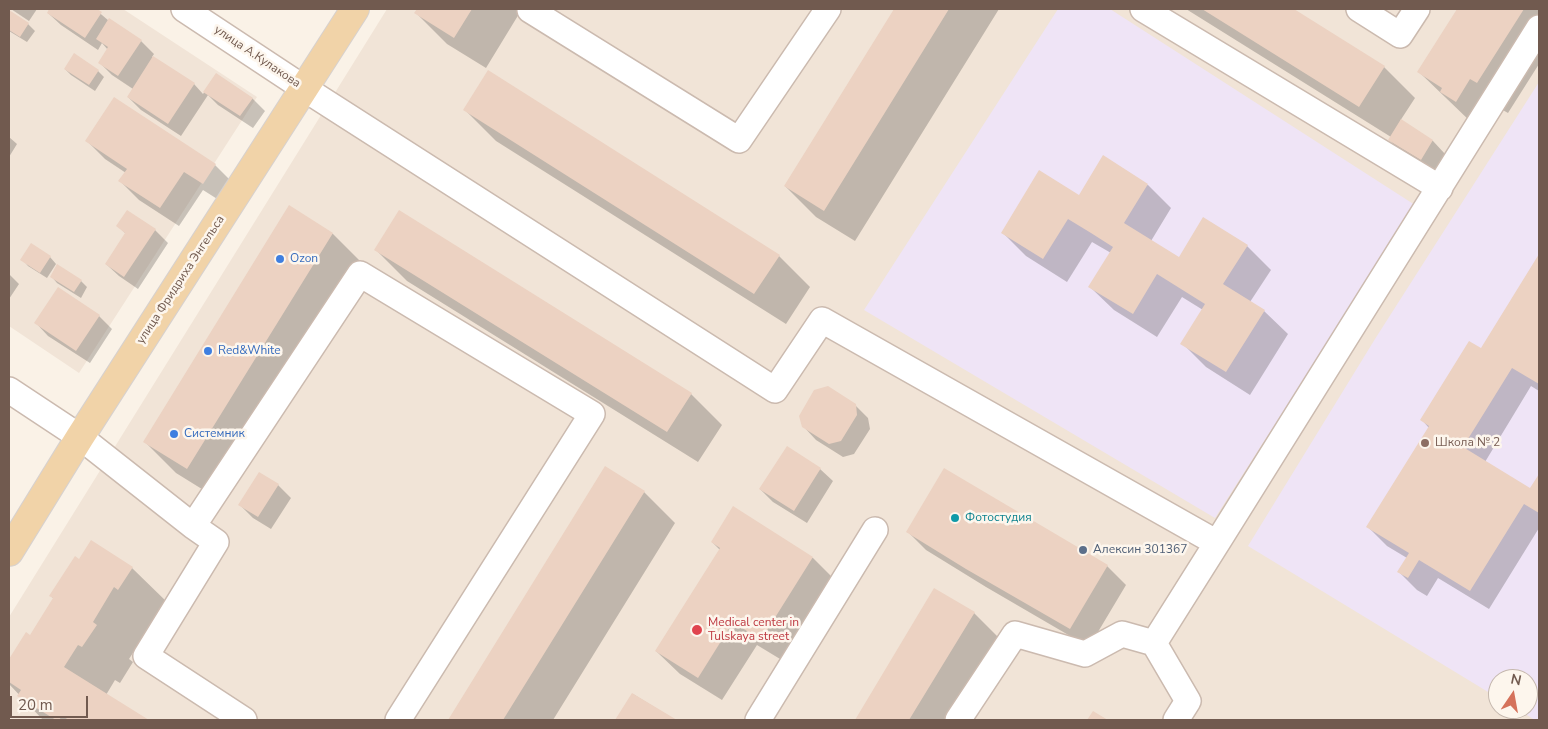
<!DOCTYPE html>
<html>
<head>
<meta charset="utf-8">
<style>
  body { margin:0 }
  #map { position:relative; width:1548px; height:729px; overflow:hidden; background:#faf2e7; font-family:"Nunito Sans",sans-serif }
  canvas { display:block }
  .frame { position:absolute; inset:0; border:10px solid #715a4f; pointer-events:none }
  .north { position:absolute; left:1488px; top:669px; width:50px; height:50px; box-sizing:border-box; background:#fdf6ed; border:1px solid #c5b8ae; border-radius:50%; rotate:12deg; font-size:14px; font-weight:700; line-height:20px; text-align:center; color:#715a4f }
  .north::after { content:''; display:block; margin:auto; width:18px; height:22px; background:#d5725b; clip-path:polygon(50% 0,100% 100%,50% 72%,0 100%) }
  .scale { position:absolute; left:10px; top:696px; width:78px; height:22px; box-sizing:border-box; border:2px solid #715a4f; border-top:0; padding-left:6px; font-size:15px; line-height:18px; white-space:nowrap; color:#715a4f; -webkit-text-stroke:4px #fdf6ed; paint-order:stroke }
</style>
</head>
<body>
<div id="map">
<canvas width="1548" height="729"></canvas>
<div class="frame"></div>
<div class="north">N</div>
<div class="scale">20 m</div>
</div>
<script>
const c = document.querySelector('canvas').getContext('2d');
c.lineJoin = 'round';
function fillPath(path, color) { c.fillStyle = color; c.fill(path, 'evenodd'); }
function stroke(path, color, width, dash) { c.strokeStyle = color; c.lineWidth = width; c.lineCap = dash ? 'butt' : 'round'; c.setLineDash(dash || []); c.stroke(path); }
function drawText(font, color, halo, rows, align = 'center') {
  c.font = font + ' "Nunito Sans",sans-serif'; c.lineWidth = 5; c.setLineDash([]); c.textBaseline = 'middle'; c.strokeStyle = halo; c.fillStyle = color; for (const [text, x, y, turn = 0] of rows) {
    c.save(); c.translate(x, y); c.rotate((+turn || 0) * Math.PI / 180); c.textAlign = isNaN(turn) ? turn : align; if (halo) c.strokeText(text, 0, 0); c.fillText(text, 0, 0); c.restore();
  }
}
fillPath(new Path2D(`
  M9 9H123L257 97 79 373 9 326Z
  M387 9H1539V720H9V617ZM1498 679H1528V709H1498Z`), '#f1e4d7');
fillPath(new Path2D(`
  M1058 9H1110L1415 205 1215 518 864 310Z
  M1539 82V720H1535L1517 709H1528V679H1498V698L1248 546 1375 339Z`), '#efe4f6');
fillPath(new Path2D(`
  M11 9H37L29 21Z
  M51 9H95L109 21 141 41 154 54 152 57 194 84 203 94 216 75 252 98 265 111 253 128 218 105 208 95 181 136 141 110 128 97 133 89 112 75 100 63 108 50 102 43 98 50 61 25 48 13Z
  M418 9H522L486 68 447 44 416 13Z
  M895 9H999L855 241 816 217 785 186Z
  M1186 9H1291L1384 67 1415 98 1400 121 1433 141 1445 154 1434 172 1402 152 1389 140 1391 137Z
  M1459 9H1539V64L1508 113 1501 109 1472 123 1419 72Z
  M9 12 28 24 35 31 27 42 9 31Z
  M65 69 98 71 104 77 95 91 71 75Z
  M465 110 779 256 810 287 786 324 496 141Z
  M9 137 17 144 9 157Z
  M87 141 215 165 234 184 222 202 203 190 179 226 139 200 120 181 126 173 105 159Z
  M1148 185 1171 208 1151 241 1179 258 1247 246 1271 270 1250 302 1264 311 1288 334 1250 395 1206 367 1182 343 1203 310 1182 297 1157 337 1114 310 1090 287 1111 253 1092 242 1067 282 1026 256 1002 232 1079 196Z
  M290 207 333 234 364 265 218 499 176 473 145 442Z
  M118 226 155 230 168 243 138 289 119 276 106 264 126 234Z
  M31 245 50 257 56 264 47 278 28 266 22 259Z
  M376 250 691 394 722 425 698 462 407 281Z
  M1539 256V391L1531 386 1485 462 1531 490 1539 476V528L1489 609 1438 578 1427 596 1417 590 1399 572 1407 558 1387 546 1368 527 1429 428 1422 420 1481 350Z
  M9 274 19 284 9 299Z
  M51 276 81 281 87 287 81 298 57 283Z
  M58 289 99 316 112 329 90 363 48 336 36 323Z
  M855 405 868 418 870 429 854 454 843 457 816 440 803 426Z
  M605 468 644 492 675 523 553 720H449Z
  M820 469 833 481 807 523 773 502 760 489Z
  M278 485 291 498 271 529 253 518 240 505Z
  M908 532 1107 566 1126 585 1089 647 986 587 926 550Z
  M712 542 813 558 836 581 785 662 757 645 722 700 680 674 656 651 720 550Z
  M79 560 132 568 169 604 152 623 129 659 133 662 120 683 115 680 106 695 147 720H43L9 684V662L26 634 30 637 54 599 51 596Z
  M935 590 974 613 1005 644 959 720H856Z
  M633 694 675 720H617Z`), '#0003');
fillPath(new Path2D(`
  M49 9H97L102 12 85 38 47 13Z
  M417 9H472L454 38 414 13Z
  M894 9H949L824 211 784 186Z
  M1202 9H1294L1385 66 1359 107Z
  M1457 9H1524L1477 83 1470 79 1456 102 1440 92 1442 88 1417 72Z
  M9 10 29 23 20 37 9 30Z
  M109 18 142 40 118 76 98 63 108 47 96 39Z
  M74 53 99 70 89 85 64 69Z
  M153 56 195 83 168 124 127 97Z
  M488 70 780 255 754 294 463 110Z
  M216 73 253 98 240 116 203 92Z
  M114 97 216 164 203 184 184 172 160 208 118 181 127 169 85 141Z
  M1401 119 1433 140 1421 160 1388 140Z
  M1103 155 1148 184 1124 223 1179 257 1203 217 1248 245 1223 284 1265 310 1226 372 1180 344 1205 304 1157 274 1133 314 1088 287 1113 247 1091 233 1068 219 1043 259 1001 233 1039 170 1079 195Z
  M289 205 333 233 187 469 143 442Z
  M127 210 156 229 124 277 105 264 125 233 116 226Z
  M399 210 692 393 667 432 374 250Z
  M31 243 51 256 40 273 20 260Z
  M1539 254V384L1512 368 1463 447 1530 488 1539 474V513L1524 504 1470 591 1419 560 1408 578 1397 572 1409 553 1366 527 1429 426 1420 420 1469 341 1481 348Z
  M57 264 82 280 74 292 50 277Z
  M58 287 100 315 76 351 34 323Z
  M828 386 856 404 857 415 841 441 829 444 802 427 799 416 814 390Z
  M787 446 821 468 794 511 759 489Z
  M605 466 645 491 503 720H448Z
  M944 468 1108 565 1070 629 966 569 906 532Z
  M259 472 279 484 258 517 238 505Z
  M733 506 813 557 761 640 733 622 698 678 655 651 720 548 711 542Z
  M91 540 133 567 118 590 114 587 93 622 97 625 82 647 78 645 64 667 149 720H69L62 716 59 720H56L17 696 21 690 9 682V659L26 632 30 635 53 598 49 596 75 556 79 559Z
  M934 588 975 612 909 720H855Z
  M632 693 677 720H615Z
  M1093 711 1108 720H1087Z`), '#ecd2c2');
const minor = new Path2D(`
  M184 9 305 89 775 390 822 320 1217 543 1539 28
  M531 9 530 10 739 140 828 9
  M1143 9 1440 188
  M1359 9 1400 35 1417 9
  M9 390 80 437 193 526 216 542 146 656 244 720
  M193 526 360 274 592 414 398 720
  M758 720 875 530
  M958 720 1015 634 1085 654 1122 634 1154 643
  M1176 720 1188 701 1154 643 1217 543`);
const major = new Path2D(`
  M9 552 80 437 355 9`);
stroke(minor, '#cbbaaf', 28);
stroke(major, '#d7d1ce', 30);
stroke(minor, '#fff', 25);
stroke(major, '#f1d3a8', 28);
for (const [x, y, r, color] of [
  [280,259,5,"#3f7fe0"],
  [208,351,5,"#3f7fe0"],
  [174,434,5,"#3f7fe0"],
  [1425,443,5,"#8d6e63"],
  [955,518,5,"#0f9aa8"],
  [1083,550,5,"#5c6f8a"],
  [697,630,6,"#e0444e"]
]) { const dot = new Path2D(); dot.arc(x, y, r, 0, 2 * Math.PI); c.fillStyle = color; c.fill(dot); stroke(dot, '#fdf6ed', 2); }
drawText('12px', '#715a4f', '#fdf6ed', [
  ["улица А.Кулакова",257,57,34],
  ["улица Фридриха Энгельса",181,280,-57]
]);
drawText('12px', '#366cbe', '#fdf6ed', [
  ["Ozon",290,259],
  ["Red&White",218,351],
  ["Системник",184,434]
], 'left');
drawText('12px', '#785e54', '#fdf6ed', [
  ["Школа № 2",1435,443]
], 'left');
drawText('12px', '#0d838f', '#fdf6ed', [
  ["Фотостудия",965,518]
], 'left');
drawText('12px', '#4e5e75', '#fdf6ed', [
  ["Алексин 301367",1093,550]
], 'left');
drawText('12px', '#be3a42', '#fdf6ed', [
  ["Medical center in",708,623],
  ["Tulskaya street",708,637]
], 'left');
</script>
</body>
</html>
